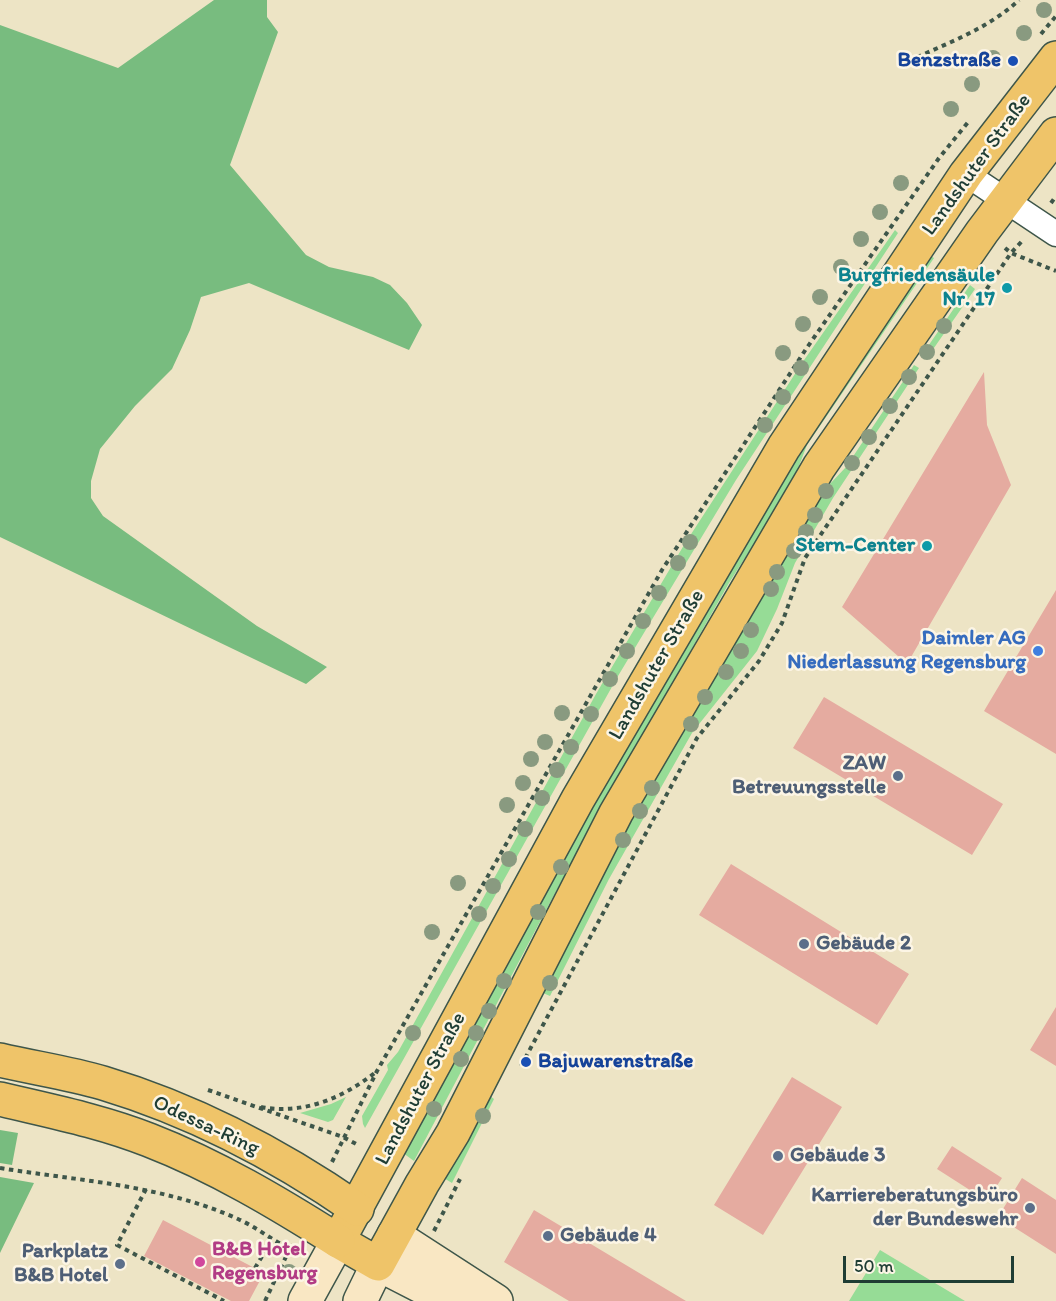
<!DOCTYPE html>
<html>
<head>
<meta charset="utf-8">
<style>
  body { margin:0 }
  #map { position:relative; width:1056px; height:1301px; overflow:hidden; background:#ede4c5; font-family:Itim,sans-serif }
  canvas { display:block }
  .scale { position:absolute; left:843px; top:1256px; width:171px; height:27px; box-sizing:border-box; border:3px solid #1f3d34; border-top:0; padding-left:8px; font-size:18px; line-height:21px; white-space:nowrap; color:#1f3d34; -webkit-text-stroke:4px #fcf5e5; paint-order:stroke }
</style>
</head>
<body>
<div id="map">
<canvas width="1056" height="1301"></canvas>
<div class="scale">50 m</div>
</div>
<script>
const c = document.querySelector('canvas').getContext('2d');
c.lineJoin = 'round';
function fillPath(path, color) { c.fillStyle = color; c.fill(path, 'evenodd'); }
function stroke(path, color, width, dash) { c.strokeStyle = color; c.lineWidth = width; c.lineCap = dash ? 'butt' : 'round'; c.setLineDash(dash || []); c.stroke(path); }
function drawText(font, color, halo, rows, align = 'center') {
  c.font = font + ' Itim,sans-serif'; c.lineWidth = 5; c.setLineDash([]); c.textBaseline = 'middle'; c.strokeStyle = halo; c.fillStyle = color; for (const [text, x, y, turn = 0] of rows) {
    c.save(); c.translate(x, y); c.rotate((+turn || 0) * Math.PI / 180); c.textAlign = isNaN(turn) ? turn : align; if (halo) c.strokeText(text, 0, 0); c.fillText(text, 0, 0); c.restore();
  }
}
fillPath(new Path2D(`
  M895 230 898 233 736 480 618 676 365 1128 363 1124 362 1116 388 1070 387 1065 398 1052 596 694 684 545 802 363Z
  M927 254 934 258 807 445 792 484 729 583 653 717 554 895 414 1161 403 1153 707 596Z
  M970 285 975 289 927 358 922 355Z
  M914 365 919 368 833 498 795 563 777 609 757 651 692 733 609 879 550 996 543 993 558 942 810 505 846 467Z
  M490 1096 494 1099 452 1183 437 1174Z
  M346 1097 333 1120 328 1122 300 1113 331 1104Z
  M880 1250 965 1301H849Z`), '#96dc96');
fillPath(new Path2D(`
  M214 0H267V17L278 32 230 165 306 255 329 267 373 277 390 285 407 303 422 325 409 350 249 283 201 297 190 330 172 369 135 406 100 449 91 481V498L103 516 257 626 327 667 306 684 0 537V25L118 68Z
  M0 1130 18 1133 12 1165 0 1163Z
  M0 1177 34 1183 0 1253Z`), '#78bc7f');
fillPath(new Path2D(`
  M984 372 987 425 1011 485 907 664 842 607Z
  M1056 590V754L984 711Z
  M824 697 1003 804 972 855 793 748Z
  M731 864 909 974 877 1025 699 915Z
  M1056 1007V1066L1030 1050Z
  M792 1077 842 1107 763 1235 714 1205Z
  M952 1146 1002 1178 987 1201 937 1169Z
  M1022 1178 1056 1200V1254L998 1217Z
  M534 1210 686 1301H569L504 1262Z
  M163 1220 264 1273 249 1301H231L144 1256Z`), '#e5aba0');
const street = new Path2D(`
  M966 174 1056 234`);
const secondary = new Path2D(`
  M394 1235 496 1301
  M305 1301 338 1241
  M360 1301 378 1264 450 1301`);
const primary = new Path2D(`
  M1056 58 966 174 784 447 578 799 338 1241 378 1264 422 1184 453 1133 616 813 819 467 982 232 1056 134`);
const highway = new Path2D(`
  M0 1060C34 1068 69 1073 103 1083 193 1110 279 1155 357 1209
  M0 1099C50 1111 101 1121 149 1140 216 1166 278 1203 338 1241`);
stroke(street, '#3e564a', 27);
stroke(secondary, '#3e564a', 36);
stroke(primary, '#3e564a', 36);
stroke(highway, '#3e564a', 36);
stroke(new Path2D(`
  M1041 34 1056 16
  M909 61C947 43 988 29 1019 0
  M1051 203 1056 196
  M1005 248 1011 253 1056 271
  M521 1066 697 738 759 661 782 623 805 558 1011 253 1023 240
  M208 1090 343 1137 358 1145
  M261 1107C303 1115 343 1098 376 1072
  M332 1162 377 1071 662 570 806 349 939 158 969 121
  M0 1168C80 1181 163 1185 238 1219 256 1227 272 1240 290 1249
  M146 1189 117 1245 224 1301
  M434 1231 460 1179
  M255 1268 272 1240
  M265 1301 292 1244`), '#3e564a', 4, [4.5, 4.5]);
stroke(street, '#fff', 24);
stroke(secondary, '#f9e7c3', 33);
stroke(primary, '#efc469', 33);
stroke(highway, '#efc469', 33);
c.fillStyle = '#899a80';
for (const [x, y] of [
  [1044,10],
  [1024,33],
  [993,58],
  [972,84],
  [951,109],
  [901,183],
  [880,212],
  [861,239],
  [841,267],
  [820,297],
  [803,324],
  [944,326],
  [927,352],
  [783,353],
  [801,368],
  [909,377],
  [783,397],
  [890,406],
  [765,425],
  [869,437],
  [852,463],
  [826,491],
  [815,515],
  [806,532],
  [690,542],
  [794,551],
  [678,563],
  [777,572],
  [771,589],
  [659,593],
  [643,621],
  [751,630],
  [627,651],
  [741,651],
  [726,672],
  [610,679],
  [705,697],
  [562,713],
  [591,714],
  [691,724],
  [545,742],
  [571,747],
  [531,759],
  [557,770],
  [523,783],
  [652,788],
  [542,798],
  [507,805],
  [640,811],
  [525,829],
  [623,840],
  [509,859],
  [561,867],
  [458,883],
  [493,886],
  [538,912],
  [479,914],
  [432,932],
  [504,981],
  [550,983],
  [489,1011],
  [413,1033],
  [476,1033],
  [461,1059],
  [434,1109],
  [483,1116],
  [289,1272]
]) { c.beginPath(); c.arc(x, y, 8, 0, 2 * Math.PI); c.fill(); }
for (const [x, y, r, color] of [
  [1013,61,6,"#1a4fb4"],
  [1007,288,6,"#0f9aa8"],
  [927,546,6,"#0f9aa8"],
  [1038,651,6,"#3f7fe0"],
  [898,776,6,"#5c6f8a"],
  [804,944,6,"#5c6f8a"],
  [526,1062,6,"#1a4fb4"],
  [778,1156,6,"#5c6f8a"],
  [1030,1208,6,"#5c6f8a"],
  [548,1236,6,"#5c6f8a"],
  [200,1262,6,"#d1479c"],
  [120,1264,6,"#5c6f8a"]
]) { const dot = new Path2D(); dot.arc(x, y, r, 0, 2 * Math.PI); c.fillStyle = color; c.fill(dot); stroke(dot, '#fcf5e5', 2); }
drawText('bold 21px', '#164399', '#fcf5e5', [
  ["Benzstraße",1001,61],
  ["Bajuwarenstraße",538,1062,"left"]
], 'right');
drawText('21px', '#1f3d34', '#fcf5e5', [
  ["Landshuter Straße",977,165,-54],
  ["Landshuter Straße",657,665,-60],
  ["Landshuter Straße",421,1089,-62],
  ["Odessa-Ring",206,1126,25]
]);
drawText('bold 21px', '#0d838f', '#fcf5e5', [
  ["Burgfriedensäule",995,276],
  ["Nr. 17",995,300],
  ["Stern-Center",915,546]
], 'right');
drawText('bold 21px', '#366cbe', '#fcf5e5', [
  ["Daimler AG",1026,639],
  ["Niederlassung Regensburg",1026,663]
], 'right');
drawText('bold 21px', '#4e5e75', '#fcf5e5', [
  ["ZAW",886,764],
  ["Betreuungsstelle",886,788],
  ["Gebäude 2",816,944,"left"],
  ["Gebäude 3",790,1156,"left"],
  ["Karriereberatungsbüro",1018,1196],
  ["der Bundeswehr",1018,1220],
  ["Gebäude 4",560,1236,"left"],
  ["Parkplatz",108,1252],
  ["B&B Hotel",108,1276]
], 'right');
drawText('bold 21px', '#b23c85', '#fcf5e5', [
  ["B&B Hotel",212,1250],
  ["Regensburg",212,1274]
], 'left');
</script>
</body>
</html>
